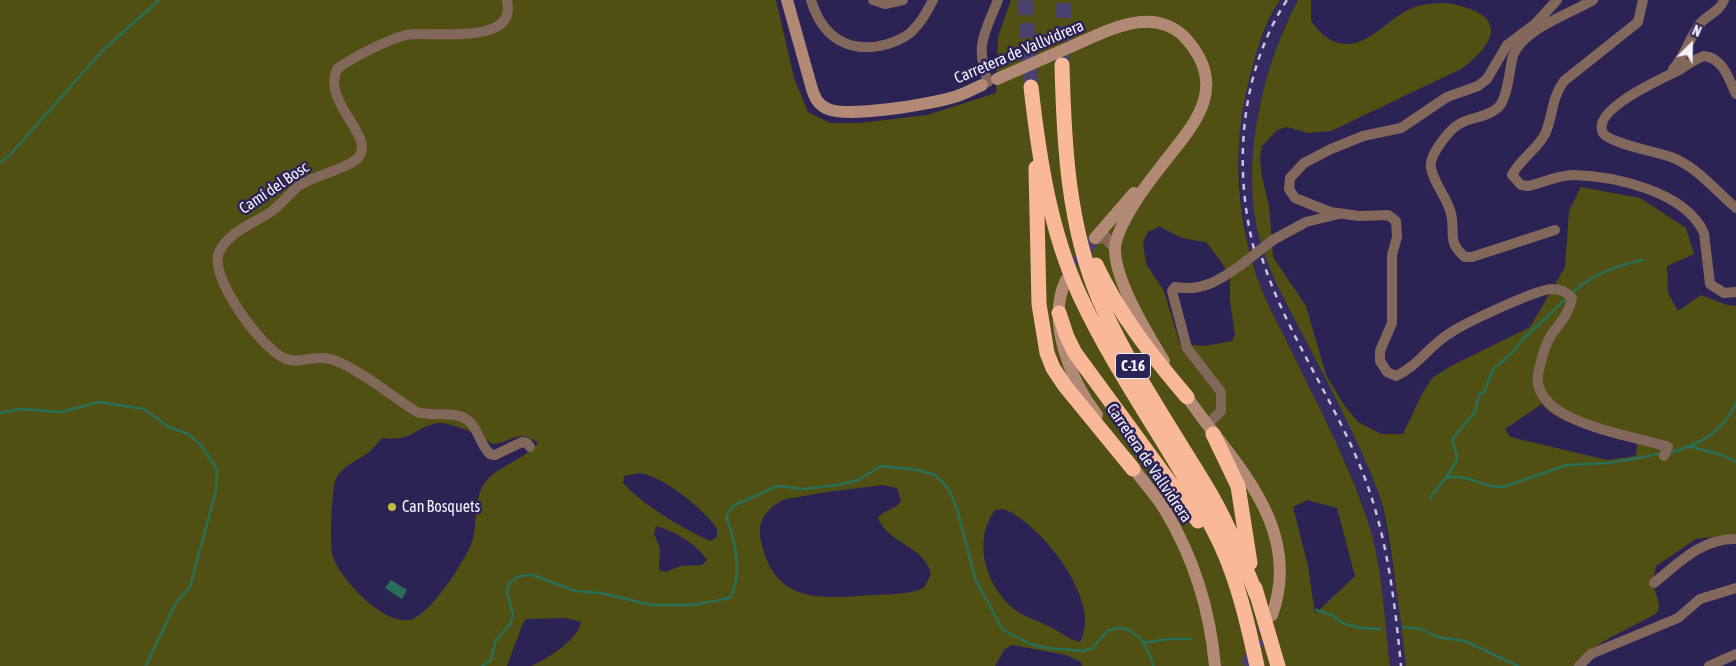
<!DOCTYPE html>
<html>
<head>
<meta charset="utf-8">
<style>
  body { margin:0 }
  #map { position:relative; width:1736px; height:666px; overflow:hidden; background:#2c2355; font-family:"Asap Condensed",sans-serif }
  canvas { display:block }
  .north { position:absolute; left:1666px; top:20px; width:50px; height:50px; -webkit-text-stroke:4px #2c2355; paint-order:stroke; rotate:23deg; font-size:14px; font-weight:700; line-height:20px; text-align:center; color:#f2f1fe }
  .north::after { content:''; display:block; margin:auto; width:18px; height:22px; background:#f2f1fe; clip-path:polygon(50% 0,100% 100%,50% 72%,0 100%) }
</style>
</head>
<body>
<div id="map">
<canvas width="1736" height="666"></canvas>
<div class="north">N</div>
</div>
<script>
const c = document.querySelector('canvas').getContext('2d');
c.lineJoin = 'round';
function fillPath(path, color) { c.fillStyle = color; c.fill(path, 'evenodd'); }
function stroke(path, color, width, dash) { c.strokeStyle = color; c.lineWidth = width; c.lineCap = dash ? 'butt' : 'round'; c.setLineDash(dash || []); c.stroke(path); }
function drawText(font, color, halo, rows, align = 'center') {
  c.font = font + ' "Asap Condensed",sans-serif'; c.lineWidth = 5; c.setLineDash([]); c.textBaseline = 'middle'; c.strokeStyle = halo; c.fillStyle = color; for (const [text, x, y, turn = 0] of rows) {
    c.save(); c.translate(x, y); c.rotate((+turn || 0) * Math.PI / 180); c.textAlign = isNaN(turn) ? turn : align; if (halo) c.strokeText(text, 0, 0); c.fillText(text, 0, 0); c.restore();
  }
}
fillPath(new Path2D(`
  M1280 0H1298L1286 21 1274 54 1258 111 1256 222 1265 254 1284 300 1356 436 1380 497 1398 598 1406 666H1390L1378 567 1366 513 1346 462 1261 289 1248 242 1242 207 1238 152 1242 107 1257 48Z`), '#352b63');
fillPath(new Path2D(`
  M0 0H776L794 78 808 112 830 123H860L927 115 996 93 998 37 1011 0H1280C1263 25 1255 55 1248 84 1231 149 1237 225 1261 288 1269 308 1280 327 1289 346 1315 400 1344 453 1364 510 1382 557 1384 616 1390 666H1082L1081 662 1066 655 1012 645 1005 649 995 666H531C546 660 579 639 581 622L566 618 526 619 523 623 507 666H0ZM1160 226C1175 237 1188 240 1206 242L1220 260 1230 277V301L1235 335 1232 341 1205 346 1180 344 1164 291 1146 264 1143 242 1148 232ZM440 423C454 424 483 435 492 444 513 443 517 428 538 443 524 461 497 465 484 484 475 496 477 525 473 539 467 559 433 609 415 618 389 632 340 579 333 557 329 547 332 491 335 481 341 466 357 461 369 452 374 448 377 443 382 438 415 442 414 426 440 423ZM639 473C662 475 705 510 717 529V537L710 541C682 528 644 506 623 483L624 476ZM882 485 897 488 901 501C895 510 885 509 878 518 889 545 924 545 931 574L924 588C907 595 890 594 872 595 820 599 774 604 761 541 757 523 764 511 781 501 786 498 793 498 799 497 826 491 854 489 882 485ZM1307 500 1337 508 1355 576 1315 614 1308 566 1293 507ZM1003 509C1039 521 1104 602 1080 642L1073 640C1064 636 1056 629 1046 625 1037 620 1027 618 1018 612 987 590 971 542 995 510ZM656 526C673 530 698 545 707 560L702 565 680 566 666 572 659 570 660 548 654 534Z
  M1298 0H1311V21C1320 34 1332 45 1348 44 1373 42 1387 20 1408 10 1418 4 1434 3 1445 3 1456 4 1465 7 1475 11 1509 27 1481 55 1461 69L1331 131 1308 133 1287 127 1277 130 1262 146 1260 158 1261 172 1269 206 1273 257 1306 306 1326 375 1344 405 1358 422 1381 434H1403L1421 396 1432 378 1451 366 1530 327 1565 267 1569 211 1581 187 1640 198 1686 228 1694 254 1667 266 1668 293 1678 311 1701 295 1727 305 1736 306V534L1696 539 1656 566C1655 571 1654 576 1653 581 1653 591 1662 602 1658 611 1654 619 1588 642 1575 666H1406C1402 630 1397 593 1392 557 1389 537 1386 514 1379 494 1359 441 1332 391 1306 341 1287 304 1264 265 1256 223 1243 152 1264 63 1298 0ZM1542 404C1557 426 1612 433 1638 439L1636 456 1607 460 1510 437 1505 429Z`), '#515013');
fillPath(new Path2D(`
  M391 580 407 590 402 599 385 588Z`), '#276f57');
stroke(new Path2D(`
  M0 162 9 156 102 51 159 0
  M1571 294C1591 275 1615 266 1642 260
  M0 413 20 409 61 412 99 402 144 409 169 427 188 434 201 445 217 470 216 490 190 587 175 604 146 666
  M1692 447 1722 455 1736 462
  M1668 453C1698 446 1724 432 1736 402
  M1446 478C1472 473 1479 488 1503 487L1567 465 1609 463 1660 454
  M1430 498C1436 489 1457 467 1457 457 1456 451 1453 445 1453 438L1475 412 1479 394 1484 392 1494 368 1511 354 1523 339 1567 298
  M1316 610 1332 615 1342 623 1360 628 1381 629
  M1403 627 1421 629 1437 637 1465 641 1518 666
  M1143 643 1168 639H1191
  M482 666 490 661 496 640 510 624 513 614 507 593 509 583 519 576 533 575 575 591 601 593 651 605H693L730 598C743 576 735 539 726 516L733 506 777 486 803 489 838 485 858 480 881 466 918 470 935 475 948 488 956 506 976 581 1003 630 1030 644 1047 648 1083 651 1093 648 1107 631 1116 628 1127 629 1141 639 1151 657 1153 666`), '#276f57', 2.5);
stroke(new Path2D(`
  M1066 279 1095 238
  M1246 666 1268 621`), '#4a426e', 12, [12, 6]);
stroke(new Path2D(`
  M1025 0 1031 87
  M1062 64 1064 0`), '#4a426e', 15, [15, 8]);
stroke(new Path2D(`
  M507 0C518 48 430 30 406 35 389 39 351 58 337 69 322 102 372 133 360 155 353 168 313 175 297 187 289 195 281 204 272 211 254 224 230 230 219 252 208 276 262 350 286 359 303 365 317 351 341 363 369 376 391 396 417 412 434 418 456 408 471 423 479 432 481 446 490 454L495 455 522 442 527 443 530 447
  M811 0C822 37 849 55 888 44 897 41 908 37 914 29 922 21 928 10 933 0
  M873 0 885 4 903 0
  M1643 0 1638 22 1564 81C1552 97 1553 114 1546 132 1540 147 1520 159 1512 175L1521 185 1528 186C1542 183 1558 175 1573 175 1614 176 1685 191 1704 233L1710 284 1724 293 1736 292
  M1535 24 1507 45 1487 79 1478 86 1447 97 1401 128 1363 136 1331 149 1304 163 1290 178 1289 189 1295 198 1330 212 1359 216 1388 215 1396 221 1397 237 1392 255V323L1380 351V361L1387 372 1396 376C1418 366 1430 345 1450 333 1465 323 1537 289 1552 289 1561 289 1566 292 1572 298 1569 315 1559 323 1550 337 1545 346 1541 360 1539 370 1525 423 1635 435 1668 447L1664 456
  M1533 31 1535 24 1557 0
  M1673 69C1685 56 1689 39 1699 25 1707 14 1719 13 1724 0
  M988 82C975 44 984 35 998 0
  M1736 94C1729 79 1723 58 1704 56 1695 59 1688 64 1681 69 1666 77 1590 109 1603 133 1609 143 1657 152 1671 157 1696 166 1716 191 1736 208
  M1555 230 1472 257H1465C1445 241 1457 230 1450 210 1445 195 1434 183 1431 168 1428 156 1450 128 1461 123 1473 117 1493 116 1501 104 1509 91 1509 70 1513 56 1522 29 1570 14 1593 0
  M1273 240 1306 222 1339 214
  M1207 425 1221 411V392L1187 348 1172 291 1175 287C1202 292 1220 280 1241 265
  M1654 583C1679 563 1702 538 1736 539
  M1579 666 1591 654 1678 618 1700 599 1736 588
  M1709 666 1736 654`), '#82685b', 10);
stroke(new Path2D(`
  M1095 238 1105 237 1115 247`), '#82685b', 12);
stroke(new Path2D(`
  M787 0 812 89C815 98 818 105 828 109 849 118 930 104 954 97 963 95 973 89 982 85
  M997 79C1024 67 1050 56 1077 44 1097 35 1119 24 1141 22 1159 20 1177 27 1188 41 1231 92 1189 129 1159 169 1147 184 1136 199 1127 216 1122 225 1116 237 1115 247 1114 280 1147 333 1164 361
  M1095 238 1134 193
  M1066 280C1046 322 1071 381 1097 415
  M1183 391C1228 459 1305 523 1272 615
  M1128 460C1139 478 1154 492 1165 510 1194 558 1210 610 1215 666`), '#b28974', 12);
stroke(new Path2D(`
  M1062 65C1064 145 1068 225 1099 299 1129 368 1172 429 1210 493 1229 526 1243 561 1257 596
  M1031 87C1039 158 1050 231 1080 296 1120 382 1179 458 1220 543 1238 581 1248 625 1257 666
  M1036 168 1039 304 1047 353 1053 368 1065 386 1133 469
  M1096 265C1119 314 1152 356 1187 397
  M1059 313 1067 337 1075 353 1198 521
  M1213 434 1238 486 1250 563
  M1255 588 1278 666`), '#f9b999', 15);
stroke(new Path2D(`
  M1254 249C1233 167 1240 72 1287 0
  M1262 258C1287 337 1339 406 1367 484 1388 543 1395 604 1401 666`), '#c7c4d9', 2.5, [6, 6]);
stroke(new Path2D(`
  M1241 265 1273 240`), '#82685b', 10);
for (const [x, y, r, color] of [
  [392,507,5,"#c1be40"]
]) { const dot = new Path2D(); dot.arc(x, y, r, 0, 2 * Math.PI); c.fillStyle = color; c.fill(dot); stroke(dot, '#2c2355', 2); }
for (const [x, y, w] of [
  [1133,366,35]
]) { const box = new Path2D(); box.roundRect(x - w / 2, y - 12.5, w, 25, 4); c.fillStyle = '#2c2355'; c.fill(box); stroke(box, '#f2f1fe', 1); }
drawText('bold 15px', '#f2f1fe', null, [
  ["C-16",1133,366]
]);
drawText('16px', '#f2f1fe', '#2c2355', [
  ["Carretera de Vallvidrera",1019,52,-23],
  ["Camí del Bosc",274,188,-34],
  ["Carretera de Vallvidrera",1149,463,56]
]);
drawText('16px', '#f2f1fe', '#2c2355', [
  ["Can Bosquets",402,507]
], 'left');
</script>
</body>
</html>
